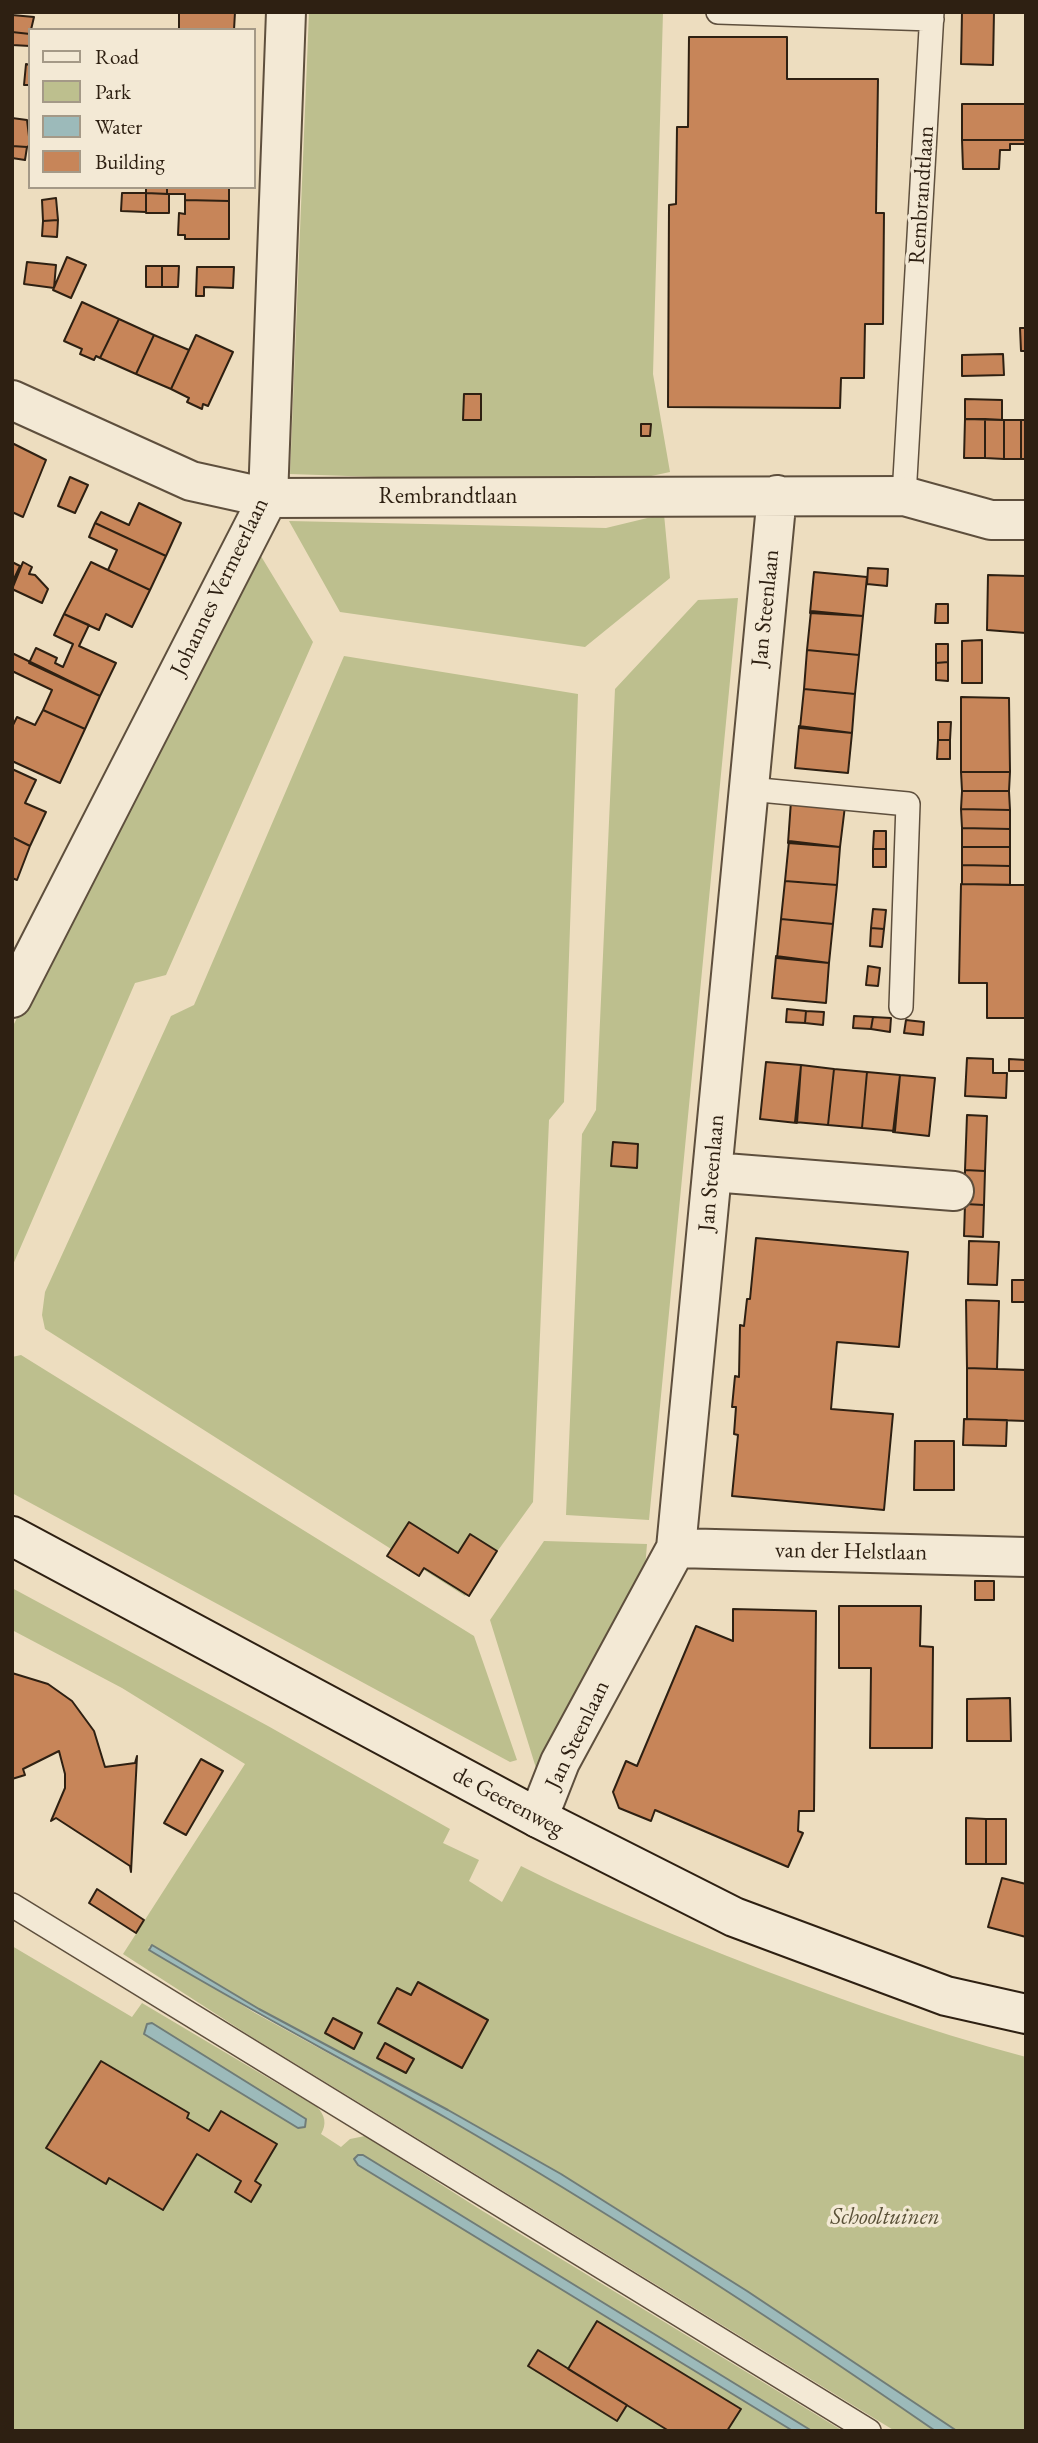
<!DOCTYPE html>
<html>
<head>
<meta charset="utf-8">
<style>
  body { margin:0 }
  #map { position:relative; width:1038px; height:2443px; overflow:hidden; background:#edddbf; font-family:"EB Garamond",serif }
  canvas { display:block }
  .frame { position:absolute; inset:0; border:14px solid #2e2012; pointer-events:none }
  .legend { position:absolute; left:28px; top:28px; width:228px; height:161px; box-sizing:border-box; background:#f3e9d5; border:2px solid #a49987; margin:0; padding:9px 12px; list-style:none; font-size:21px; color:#2e2012 }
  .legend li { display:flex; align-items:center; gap:14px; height:35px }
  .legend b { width:35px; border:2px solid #a49987 }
</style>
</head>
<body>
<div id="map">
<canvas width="1038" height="2443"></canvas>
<div class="frame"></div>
<ul class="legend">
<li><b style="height:9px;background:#f3e9d5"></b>Road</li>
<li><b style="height:19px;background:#bdbf8e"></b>Park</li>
<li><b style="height:19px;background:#9cbaba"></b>Water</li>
<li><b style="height:19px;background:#c78559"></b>Building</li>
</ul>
</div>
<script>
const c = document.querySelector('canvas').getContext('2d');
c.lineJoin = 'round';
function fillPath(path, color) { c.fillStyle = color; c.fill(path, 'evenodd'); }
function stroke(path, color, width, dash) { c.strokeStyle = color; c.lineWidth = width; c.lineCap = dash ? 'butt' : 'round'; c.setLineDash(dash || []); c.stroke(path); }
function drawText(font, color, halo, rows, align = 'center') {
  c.font = font + ' "EB Garamond",serif'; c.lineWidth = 7; c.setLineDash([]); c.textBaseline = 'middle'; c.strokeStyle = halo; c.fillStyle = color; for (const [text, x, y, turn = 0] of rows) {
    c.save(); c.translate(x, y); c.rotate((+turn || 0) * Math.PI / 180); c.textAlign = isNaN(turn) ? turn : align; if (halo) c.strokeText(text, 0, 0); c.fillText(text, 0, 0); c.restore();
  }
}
fillPath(new Path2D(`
  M309 12H663L653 374 670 472 609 485 290 474Z
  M664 514 670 578 585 647 340 612 289 521 606 528Z
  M253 543 313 642 166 975 135 983 12 1267V1028Z
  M738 598 649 1520 566 1515 582 1134 596 1110 615 689 698 600Z
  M344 656 578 694 564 1102 549 1120 533 1502 465 1596 45 1329 42 1315 45 1292 171 1016 194 1005Z
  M21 1355 474 1636 517 1760 510 1762 12 1493V1357Z
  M544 1541 647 1544 645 1569 536 1768 490 1620Z
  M12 1588 268 1726 450 1829 443 1843 479 1860 469 1881 502 1902 521 1866C588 1900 657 1928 727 1956 825 1994 924 2030 1026 2057V2431H957L653 2231 561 2174 448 2110 259 2009 152 1946 148 1947 255 2013 446 2118 561 2186 752 2307 936 2431H895L247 2034 123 1954 245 1764 122 1688 12 1630Z
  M12 1946 132 2017 142 2003 317 2107C325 2115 327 2124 321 2134L341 2147 350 2139 365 2136 481 2210 843 2431H812L358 2155 800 2431H12Z`), '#bdbf8e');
const water = new Path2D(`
  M152 1945 259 2009 448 2110 561 2174 747 2291 957 2431 934 2430C776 2321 615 2216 448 2119 349 2062 247 2009 149 1950Z
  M152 2023 306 2119 305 2127 298 2128 144 2034 147 2024Z
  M358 2155H363L812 2431H793L358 2165 354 2159Z`);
fillPath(water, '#9cbaba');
stroke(water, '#707c77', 2);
const building = new Path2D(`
  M179 12H235L234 30H179Z
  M962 12H994L993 65 961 64Z
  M12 15 34 17 30 34 12 32Z
  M12 32 30 34V46L12 45Z
  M689 37H787V79H878L876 213H884L883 324H865L864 378H841L840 408 668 407 669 205 676 204 677 127H688Z
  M26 64 30 65V85H24Z
  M962 104H1026V140H962Z
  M12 118 27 120 30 145 27 147 12 146Z
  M962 140H1026V144H1010V150H1000L999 169H963Z
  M12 146 27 147 25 160 12 158Z
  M146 187H167V194L146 193Z
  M167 187H229V201L185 200V194H167Z
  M122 193H146V212L121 211Z
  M146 193 169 194V213H146Z
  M56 198 58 220 43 221 42 200Z
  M185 200 229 201V239H185V235H178L179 213 185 214Z
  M58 220 57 237 42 236 43 221Z
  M67 257 86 265 71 298 53 290Z
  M27 262 56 265 54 288 24 284Z
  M146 266H162V287H146Z
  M162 266H179L178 287H162Z
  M197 267H234L233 288 204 287V296H196Z
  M82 302 119 319 100 358 96 356 94 360 80 354 82 349 64 341Z
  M119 319 154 335 136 374 100 358Z
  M1020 328H1026V351H1021Z
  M154 335 189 350 171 389 136 374Z
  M196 335 233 352 208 406 203 404 202 409 187 402 189 398 171 389Z
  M1003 354 1004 375 962 376V355Z
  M464 394H481V420H463Z
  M965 399 1002 400V420L965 419Z
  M965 419H985V458H964Z
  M985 419 1004 420V459L985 458Z
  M1004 420H1021V459H1004Z
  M1021 420H1026V459H1021Z
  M641 424H651L650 436H641Z
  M12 443 46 460 23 517 12 512Z
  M70 477 88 485 75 513 58 506Z
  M139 503 181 523 166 556 95 523 101 512 129 525Z
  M95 523 166 556 150 590 108 570 117 550 89 537Z
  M12 562 20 566 12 583Z
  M23 562 32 567 29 574 35 575 48 589 42 603 12 589Z
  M91 562 150 590 132 627 106 614 99 630 64 614Z
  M868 568 888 569 887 586 867 584Z
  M814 572 867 577 863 616 810 613Z
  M988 575 1026 576V633L987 630Z
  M936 604H948V623H935Z
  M811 611 863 616 859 655 807 650Z
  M64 614 89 625 79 646 116 663 100 696 29 663 36 648 57 658 55 663 63 667 73 644 54 635Z
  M982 640V683H962V641Z
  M936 644H948V662L936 663Z
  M807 650 859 655 855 694 804 689Z
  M12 653 100 696 85 729 43 710 52 690 12 671Z
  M948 662V681L936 680V663Z
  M804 689 855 694 852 733 800 728Z
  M961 697 1009 698 1010 772H961Z
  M43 710 85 729 60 783 12 761V727L17 717 35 725Z
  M938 722H951L950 740H938Z
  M799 726 852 733 848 773 795 768Z
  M938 740H950V759H937Z
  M12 769 36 780 25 803 46 812 30 846 12 837Z
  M961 772H1010L1009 791H962Z
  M962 791H1009L1010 810 961 809Z
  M791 801 845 806 840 847 788 843Z
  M961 809 1010 810V829L962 828Z
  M962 828 1010 829V847H962Z
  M874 831H886V849H873Z
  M12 837 30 846 17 880 12 878Z
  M789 841 840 847 837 885 785 881Z
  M962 847H1010V866L962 865Z
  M873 849H886V867H873Z
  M962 865 1010 866V885L962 884Z
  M785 881 837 885 833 924 781 919Z
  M961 884 1026 885V1018H987V983H959Z
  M873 909 886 910 884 929 871 928Z
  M781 919 833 924 829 963 777 958Z
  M871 928 884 929 882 947 870 946Z
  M776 956 829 963 826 1003 772 998Z
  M868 966 880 968 878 986 866 985Z
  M787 1009 806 1011 805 1023 786 1022Z
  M806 1011 824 1012 823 1025 805 1023Z
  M854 1016 873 1017 871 1029 853 1028Z
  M873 1017 891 1018 890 1032 871 1029Z
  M906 1020 924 1022 923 1035 904 1033Z
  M967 1058 993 1059V1073H1007L1006 1098 965 1096Z
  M1009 1059 1026 1060V1071H1009Z
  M766 1062 801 1065 797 1123 760 1119Z
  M801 1065 834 1069 828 1125 795 1122Z
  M834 1069 867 1072 862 1128 828 1125Z
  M867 1072 900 1075 895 1131 862 1128Z
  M900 1075 935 1078 929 1136 893 1132Z
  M967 1115 987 1116 985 1171 965 1170Z
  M613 1142 638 1144 637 1168 611 1166Z
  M965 1170 985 1171 984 1205 965 1204Z
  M965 1204 984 1205 983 1237 964 1236Z
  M756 1238 908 1252 899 1347 837 1342 831 1409 893 1414 884 1510 732 1496 738 1435 734 1434 736 1407H732L735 1376 739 1377 740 1325 744 1326 747 1299H750Z
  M969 1241 999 1242 997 1285 968 1284Z
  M1012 1280H1026V1302H1012Z
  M966 1300 999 1301 997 1369 967 1368Z
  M967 1368 1026 1370V1421L967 1419Z
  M964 1419 1007 1420 1006 1446 963 1445Z
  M915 1441H954V1490H914Z
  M409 1522 458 1553 470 1534 497 1551 469 1596 424 1568 419 1576 387 1556Z
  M975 1581H994V1600H975Z
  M839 1606H921L920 1646 933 1647 932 1748H870L871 1668H839Z
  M733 1609 816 1611 814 1811H799L798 1831 803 1833 788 1867 655 1810 651 1821 619 1808 613 1792 626 1761 637 1766 696 1626 733 1641Z
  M12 1673 48 1684 72 1701 94 1731 105 1767 135 1763 137 1756 131 1872 130 1866 56 1818 51 1821 65 1788V1774L59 1751 23 1769 25 1775 12 1779Z
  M1010 1698 1011 1741H967V1699Z
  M201 1759 223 1771 186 1835 164 1823Z
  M966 1818 986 1819V1864H966Z
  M986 1819H1006V1864H986Z
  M1002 1878 1026 1884V1937L988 1927Z
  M97 1889 144 1920 136 1933 89 1903Z
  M418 1982 488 2020 462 2068 378 2023 397 1988 411 1995Z
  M333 2018 362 2033 354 2049 325 2033Z
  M385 2043 414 2059 406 2073 377 2058Z
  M101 2061 189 2113 187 2118 209 2131 221 2111 277 2144 255 2181 261 2185 251 2202 235 2192 241 2181 197 2154 163 2210 109 2178 106 2184 46 2148Z
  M597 2321 741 2409 727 2431H669L568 2369Z
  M538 2350 627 2405 617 2421 528 2366Z`);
fillPath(building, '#c78559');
stroke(building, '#2e2012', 2);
const service = new Path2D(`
  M718 12 932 19
  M904 496 932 12
  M749 789 908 804 901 1007
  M12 1905 869 2431`);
const minor = new Path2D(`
  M12 400 191 481 268 498 904 496 991 520H1026
  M12 998 268 498 286 12
  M712 1172 954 1191
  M676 1548 1026 1557
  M538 1818 560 1762 676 1548 777 495`);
const secondary = new Path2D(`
  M12 1536 538 1818 734 1917 946 1996 1026 2014`);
stroke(service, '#5e4f3d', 26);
stroke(minor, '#5e4f3d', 42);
stroke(secondary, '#2e2012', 42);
stroke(service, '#f3e9d5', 23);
stroke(minor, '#f3e9d5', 38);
stroke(secondary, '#f3e9d5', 38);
drawText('23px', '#2e2012', '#f3e9d5', [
  ["Rembrandtlaan",922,195,-86],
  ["Rembrandtlaan",448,497],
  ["Johannes Vermeerlaan",220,587,-64],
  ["Jan Steenlaan",766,608,-84],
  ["Jan Steenlaan",712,1173,-85],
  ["van der Helstlaan",851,1552,1],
  ["Jan Steenlaan",578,1735,-64],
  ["de Geerenweg",508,1802,28]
]);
drawText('italic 23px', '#595037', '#f3e9d5', [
  ["Schooltuinen",885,2218]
]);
</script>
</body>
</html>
